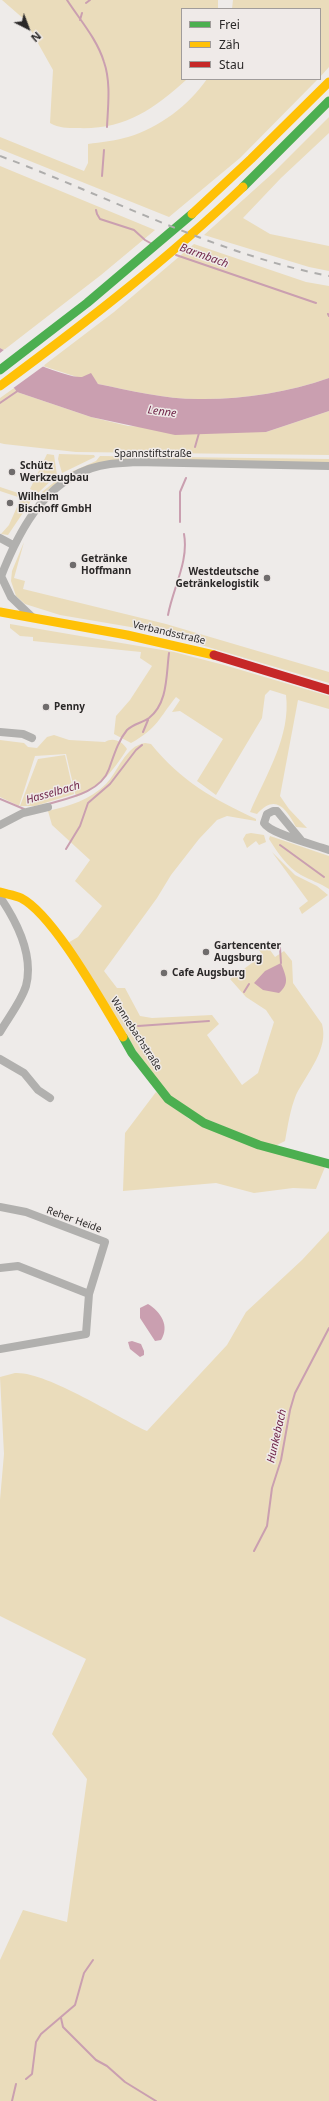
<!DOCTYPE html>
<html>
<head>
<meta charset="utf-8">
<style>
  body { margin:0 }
  #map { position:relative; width:329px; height:2101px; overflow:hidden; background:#eeebe9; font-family:"Noto Sans",sans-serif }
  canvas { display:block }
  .legend { position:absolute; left:181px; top:8px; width:140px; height:72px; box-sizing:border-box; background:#efeae8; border:1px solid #a09c9b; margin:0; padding:5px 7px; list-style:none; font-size:12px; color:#2a2828 }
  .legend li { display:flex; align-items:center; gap:8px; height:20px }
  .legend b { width:20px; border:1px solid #a09c9b }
  .north { position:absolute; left:8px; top:8px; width:40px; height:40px; -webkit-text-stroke:3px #efeae8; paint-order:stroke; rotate:138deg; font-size:11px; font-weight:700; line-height:16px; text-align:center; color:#2a2828 }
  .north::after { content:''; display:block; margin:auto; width:14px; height:18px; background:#2a2828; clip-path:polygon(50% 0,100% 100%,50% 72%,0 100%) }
</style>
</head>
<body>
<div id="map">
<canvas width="329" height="2101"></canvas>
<ul class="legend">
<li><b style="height:5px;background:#4caf50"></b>Frei</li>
<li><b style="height:5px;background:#ffc107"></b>Zäh</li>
<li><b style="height:5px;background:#c62828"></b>Stau</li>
</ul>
<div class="north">N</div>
</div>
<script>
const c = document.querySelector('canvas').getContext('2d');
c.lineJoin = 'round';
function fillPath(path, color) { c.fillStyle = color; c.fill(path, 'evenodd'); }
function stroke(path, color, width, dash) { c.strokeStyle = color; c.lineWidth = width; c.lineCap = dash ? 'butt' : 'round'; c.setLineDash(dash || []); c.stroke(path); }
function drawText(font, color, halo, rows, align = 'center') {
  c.font = font + ' "Noto Sans",sans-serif'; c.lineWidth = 3; c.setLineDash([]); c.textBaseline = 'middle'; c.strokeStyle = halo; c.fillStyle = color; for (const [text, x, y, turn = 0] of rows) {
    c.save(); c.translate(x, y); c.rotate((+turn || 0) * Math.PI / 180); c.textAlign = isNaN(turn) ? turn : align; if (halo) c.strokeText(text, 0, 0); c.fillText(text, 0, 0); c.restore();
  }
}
fillPath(new Path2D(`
  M2 0H218V9H182V79L186 80C153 110 124 130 77 128 67 128 59 128 50 123L53 70 25 20Z
  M233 0H329V67L320 77V9H232Z
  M207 79H318L240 158 169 217 0 149V137L84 171 88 163V144C101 142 115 141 128 137 159 128 189 105 207 79Z
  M329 117V133L281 178 243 218 270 234 329 246V271L309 267 204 235 274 172Z
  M0 166 155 230 101 275 4 350 0 348Z
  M194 244 306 282 329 286V378C289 392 246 399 204 399 168 400 133 391 98 384L94 379 77 377 43 366 114 312Z
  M14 388 17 392 91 417 128 426 266 432 329 411V455L76 452 4 444 0 443V398Z
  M47 454 54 455 57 475 38 493 30 489Z
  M59 454 94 455 95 457 62 473 58 459Z
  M100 456 329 459V463L134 459C98 460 70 470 43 494L42 492 62 476 96 461Z
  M0 487 33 498 8 535 1 534 9 525 21 498 0 491Z
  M24 542 14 578 25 581 23 589 166 624 329 672V683L154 631 60 615 25 604 16 596 11 581 12 571Z
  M10 624 174 652 224 665 329 696V709L298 700 280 796 289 809 307 828 296 827C286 809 276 793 257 814L250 812C266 775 291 736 286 695L270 690 265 695 262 718 216 795 197 781 223 739 180 711 172 712 180 700 176 697C159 718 157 729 131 743L114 734 116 716 130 700 152 666 140 658 141 652 33 641V637L20 636 10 628Z
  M54 735 69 740 105 742C113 737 122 741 127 749 114 770 99 789 76 797L66 754 35 756 19 806 0 797V740L24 743 28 747 37 748 47 737Z
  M145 743 151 744C181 781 213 799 256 819V821L227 816 217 820 199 839 171 875 157 898 104 971 117 988H125L140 1016 152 1018 212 1015 219 1024 207 1035 242 1085 258 1073 274 1022 266 1010 246 997 230 979 263 955 258 949 265 943 275 957 284 951 292 961 293 983 322 1024C329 1049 307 1073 296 1095 290 1110 288 1125 285 1141L273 1147 192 1113 160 1087 66 944 78 937 102 906 75 881 90 860 52 825 48 811C69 806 90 800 106 784 118 772 125 746 145 743Z
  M65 755 74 794 35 806H20L38 759Z
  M251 833 264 835 266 842 259 845 256 841 247 848 243 839 246 834Z
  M270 836 329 856V889C320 883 310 880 301 875 287 867 278 853 269 839Z
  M272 852 295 875 317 886 328 895 302 914 299 908 308 901Z
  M156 1092 189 1119 325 1167 316 1189 293 1188 254 1193 216 1183 123 1191 125 1133Z
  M329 1231V2101H0V1960L23 1910 67 1922 87 1779 52 1734 86 1659 0 1616V1500L4 1454 0 1377C5 1376 10 1374 15 1373 46 1371 117 1417 147 1431L227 1345 246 1312 302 1260Z`), '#eadcbb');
fillPath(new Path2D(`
  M0 348C13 355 70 379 82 377 85 376 88 374 91 373L98 384C133 391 168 400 204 399 246 399 289 392 329 378V411L266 432 175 435 91 417 17 392 14 388 0 383Z
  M281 963C285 975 291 983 279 993L263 990 254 983 265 971Z
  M148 1304C161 1312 170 1326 161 1340L155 1341 140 1318V1308Z
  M132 1341 141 1344 144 1351V1355L140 1357 130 1349 128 1342Z`), '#ca9fb0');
fillPath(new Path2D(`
  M5 349 45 365 12 389 0 385V353Z`), '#eeebe9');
stroke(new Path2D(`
  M67 0C80 20 97 39 104 62 111 82 108 106 107 127
  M86 3 90 0
  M80 20 82 13
  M102 176 104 150
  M96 210 97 214 100 219 134 230 145 240 152 244
  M176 255 316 303
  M328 314 329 316
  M0 403 19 390
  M195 447 199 433
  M180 522V492L186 478
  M168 615C173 588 189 561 184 534
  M143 732 148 720
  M0 799 24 809
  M48 804C69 798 101 792 109 769 114 755 118 741 127 730 133 724 142 723 149 718 168 703 166 676 169 653
  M280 845 324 877
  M66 849 80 826 88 803 110 784 136 750 142 745
  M280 948 281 963
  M244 992 249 984
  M138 1026 209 1021
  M254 1551 267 1526 272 1488 281 1460 290 1410 295 1393 329 1328
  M61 2018 63 2027 96 2060 107 2066 125 2082 156 2101
  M26 2079 32 2074 36 2042 41 2034 75 2005 84 1973 93 1960
  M12 2101 16 2084`), '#ca9fb0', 2);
stroke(new Path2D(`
  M0 538 13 545
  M1 576 11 597 32 617
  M0 579C20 527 49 472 110 464 118 463 126 463 135 462L329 466
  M0 732 23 734 32 738
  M0 825 23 813 48 807
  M301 840 277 811H273L267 814 264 823C270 834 316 845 329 850
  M0 897C17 922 34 955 26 986 21 1002 8 1018 0 1032
  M0 1059 24 1073 38 1090 50 1098
  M0 1207 26 1212 105 1242 89 1294 86 1334 0 1349
  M0 1268 18 1266 89 1294`), '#b1b0ae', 8);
stroke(new Path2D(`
  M243 187 329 101
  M0 370 87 303 192 214
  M123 1037 132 1053 168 1099 204 1123 259 1145 329 1164`), '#4caf50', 9);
stroke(new Path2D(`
  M192 214 251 159 329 82
  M0 386C84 324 167 260 243 187
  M0 612 127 635 214 655
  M0 892C6 894 15 895 21 898 54 915 102 1003 123 1037`), '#ffc107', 9);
stroke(new Path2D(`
  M214 655 329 690`), '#c62828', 9);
stroke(new Path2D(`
  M0 156C108 196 215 254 329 276`), '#aeadac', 2, [7, 7]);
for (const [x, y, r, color] of [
  [12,472,4,"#6f6c6c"],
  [10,503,4,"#6f6c6c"],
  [73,565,4,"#6f6c6c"],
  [267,578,4,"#6f6c6c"],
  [46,707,4,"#6f6c6c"],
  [206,952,4,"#6f6c6c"],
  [164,973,4,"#6f6c6c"]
]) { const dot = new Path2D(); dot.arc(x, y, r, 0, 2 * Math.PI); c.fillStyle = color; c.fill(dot); stroke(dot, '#efeae8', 1.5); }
drawText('10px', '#2a2828', '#efeae8', [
  ["Spannstiftstraße",153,454],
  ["Verbandsstraße",169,633,13],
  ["Wannebachstraße",136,1034,57],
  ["Reher Heide",74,1220,20]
]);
drawText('bold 10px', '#2a2828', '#efeae8', [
  ["Schütz",20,466],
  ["Werkzeugbau",20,478],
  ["Wilhelm",18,497],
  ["Bischoff GmbH",18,509],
  ["Getränke",81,559],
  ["Hoffmann",81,571],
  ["Westdeutsche",259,572,"right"],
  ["Getränkelogistik",259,584,"right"],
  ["Penny",54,707],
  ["Gartencenter",214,946],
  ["Augsburg",214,958],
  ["Cafe Augsburg",172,973]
], 'left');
drawText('italic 11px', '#71284b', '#efeae8', [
  ["Barmbach",204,256,20],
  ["Lenne",162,412,7],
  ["Hasselbach",53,793,-16],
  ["Hunkebach",277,1436,-77]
]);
</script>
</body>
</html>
